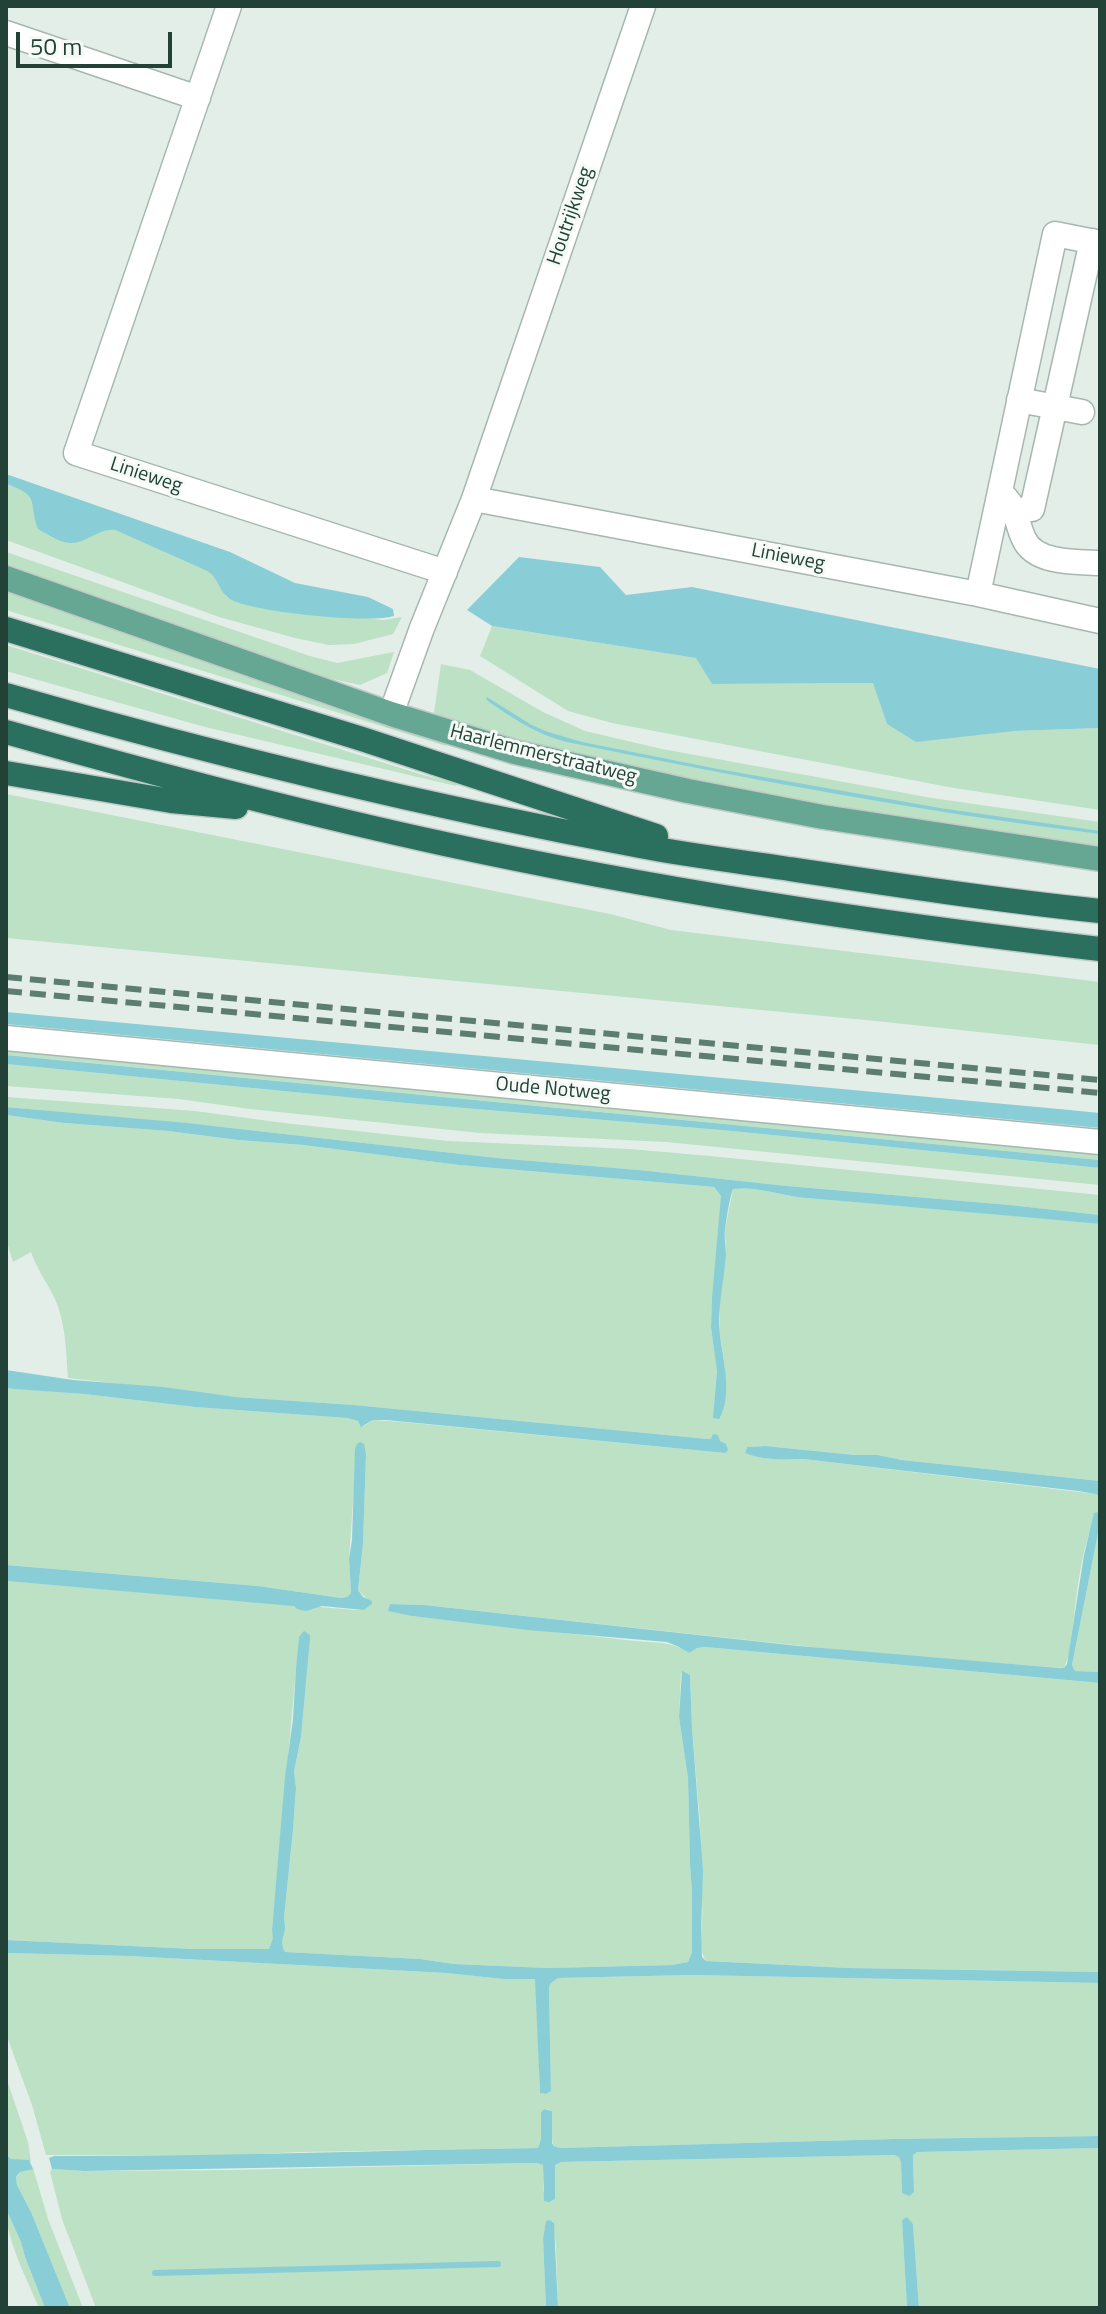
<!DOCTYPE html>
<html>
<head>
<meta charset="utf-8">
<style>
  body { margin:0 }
  #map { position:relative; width:1106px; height:2314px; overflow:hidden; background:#e4eee9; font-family:"Titillium Web",sans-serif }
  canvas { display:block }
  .frame { position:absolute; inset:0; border:8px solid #224237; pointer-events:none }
  .scale { position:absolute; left:16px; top:32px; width:156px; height:36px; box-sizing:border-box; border:4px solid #224237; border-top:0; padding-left:10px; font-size:24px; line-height:28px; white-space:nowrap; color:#224237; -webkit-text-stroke:6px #f5faf7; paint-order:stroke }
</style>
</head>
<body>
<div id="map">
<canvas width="1106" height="2314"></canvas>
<div class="frame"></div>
<div class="scale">50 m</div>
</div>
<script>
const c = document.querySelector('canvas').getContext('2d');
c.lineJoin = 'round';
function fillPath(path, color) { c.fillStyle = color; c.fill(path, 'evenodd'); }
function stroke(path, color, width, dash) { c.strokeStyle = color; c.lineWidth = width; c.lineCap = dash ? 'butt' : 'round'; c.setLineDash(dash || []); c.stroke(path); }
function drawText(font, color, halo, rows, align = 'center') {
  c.font = font + ' "Titillium Web",sans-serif'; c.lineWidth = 6; c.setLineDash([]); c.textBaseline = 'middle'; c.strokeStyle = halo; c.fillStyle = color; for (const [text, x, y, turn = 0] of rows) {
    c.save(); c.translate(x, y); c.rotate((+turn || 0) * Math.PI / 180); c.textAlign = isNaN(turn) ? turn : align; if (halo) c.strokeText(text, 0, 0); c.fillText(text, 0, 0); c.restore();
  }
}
fillPath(new Path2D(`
  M6 484C13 487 24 489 30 495 34 500 34 507 35 513 38 533 52 540 71 543L109 529 115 530 207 571 217 579 226 597 364 618 384 620 402 617 393 634 354 644 329 645 295 638 219 617 6 540Z
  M6 552 310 656 337 663 394 652 387 673 360 685 328 678 6 564Z
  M6 591 444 742 446 746 6 610Z
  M492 626 697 658 712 684 874 683 887 724 1014 731 1100 728V810L954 788 612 723 568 711 480 656Z
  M6 645 420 774 457 784 456 786 205 727 6 671Z
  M441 664 470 670 543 712 585 731 662 749 932 798 1100 822V847C970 828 840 808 711 783 617 765 523 747 434 713Z
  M6 794 610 914 671 930 1100 982V1045L876 1021 6 938Z
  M6 1044 1100 1149V1160L39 1058 6 1055Z
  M6 1064 406 1103 732 1131 1100 1168V1185L666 1142 480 1133 250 1109 179 1099 6 1086Z
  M6 1097 195 1111 284 1123 448 1141 630 1149 710 1156 1100 1195V1215L1010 1205 787 1186 639 1170 497 1158 223 1127 6 1107Z
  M6 1115 64 1123 168 1131 238 1140 303 1145 459 1165 714 1187 721 1196V1203L712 1296 711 1328 717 1370 713 1416 723 1411 725 1367 720 1334V1301L726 1255 725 1230 733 1189C757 1186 782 1196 806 1198 904 1206 1002 1214 1100 1224V1481L902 1460 878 1455H856L766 1446 747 1447 745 1453C761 1460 786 1460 803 1459L1096 1494 1100 1497V1514L1098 1512C1078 1550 1076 1611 1069 1654L1064 1668 868 1653 424 1605 390 1604 412 1616 635 1641C655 1643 672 1641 689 1653L697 1648 705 1647 1100 1683V1972L849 1968 706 1961C695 1943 706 1919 701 1899L700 1822 692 1728 690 1675 681 1673 679 1717 688 1778 690 1865 692 1893V1952L688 1962 672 1965 547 1968 454 1964 420 1959 284 1952 282 1948V1938L293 1830 296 1788 294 1772 301 1737 310 1640 299 1637 272 1930 274 1937 269 1949H194L6 1940V1581L356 1610H364L372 1604 358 1590 363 1544 366 1455 357 1444 349 1559 351 1593 347 1597 341 1598 258 1586 6 1565V1388L84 1394 195 1407 347 1418 358 1421 364 1426 373 1420 402 1422 725 1453 720 1441 714 1434 711 1440 708 1439 354 1405 236 1397 68 1378C66 1352 66 1322 54 1297 46 1281 37 1269 31 1252L13 1262 6 1239V1185L8 1184 6 1177Z
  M1100 1523V1672L1075 1671 1072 1665Z
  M6 1953 129 1956 446 1973 503 1979H536L540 2093 546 2094 551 2091 549 1989 550 1984 558 1978 692 1975 1100 1983V2136L894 2139 560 2148 554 2146C549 2135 554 2122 551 2110L544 2109 541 2112V2139L538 2148 300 2152 218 2156 46 2155 32 2105 6 2034Z
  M6 2077 28 2142 31 2162 11 2159 6 2155Z
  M1100 2148V2308H919L913 2224 907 2218 902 2220 907 2308H558L556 2246 553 2221H546L543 2238 546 2308H96L62 2219 50 2172 52 2169 84 2171 232 2170 537 2163 543 2165V2191L555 2199V2164L561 2162 894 2155 899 2157 901 2163 902 2193 914 2191 913 2154 917 2152Z
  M33 2168 48 2219 83 2308H70L31 2212 17 2185 16 2178 20 2172Z
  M6 2209 21 2242 25 2257 45 2308H39C27 2279 6 2240 6 2209Z`), '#bce1c4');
fillPath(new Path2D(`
  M6 474 230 552 295 583 368 597 393 609 394 616C370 624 251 612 230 599 219 592 219 578 207 571L115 530C99 528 86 544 70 543 60 543 47 534 38 529 28 500 41 496 6 484Z
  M519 557 600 567 626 595 692 587 1100 669V728L1014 731 916 742 887 724 873 683 712 684 696 658 492 626 467 610Z
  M487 697 530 724 545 731 582 742 718 769 940 808 1100 831V834C921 812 744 778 567 742 536 734 516 720 489 702L486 699Z
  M6 1012 1059 1109 1100 1113V1128L6 1024Z
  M6 1055 1100 1160V1168L732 1131 406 1103 6 1064Z
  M6 1107 187 1123 497 1158 639 1170 787 1186 1010 1205 1100 1215V1224C1002 1215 904 1206 806 1198 782 1196 757 1186 733 1189 730 1196 726 1221 725 1230 724 1238 726 1247 726 1255 724 1282 717 1308 720 1335 723 1359 733 1397 719 1419L713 1418V1416L717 1371 711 1328 712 1296 721 1196 714 1187 459 1165 303 1145 238 1140 168 1131 64 1123 6 1115Z
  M6 1370 73 1380 163 1387 236 1397 354 1405 708 1439H711L713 1434 718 1435 720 1441 726 1444 728 1450 725 1453 386 1420H373L361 1427 358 1421 347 1418 195 1407 84 1394 14 1389 6 1388Z
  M360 1442 364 1444 366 1455 363 1544 358 1590 363 1597 372 1601V1604L364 1610 322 1606 306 1611 297 1609 294 1606 6 1581V1565L258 1586 341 1598 347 1597 351 1593 349 1559 352 1540 355 1449 357 1444Z
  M766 1446 855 1455H878L902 1460 1100 1481V1497L1096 1494 1078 1491 803 1459C785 1460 761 1460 745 1453L747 1447Z
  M1098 1512 1100 1514V1523L1072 1665 1075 1671 1100 1672V1683L705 1647 697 1648 689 1653 679 1647 667 1642 528 1630 412 1616 388 1611 390 1604 424 1605 799 1646 1060 1668H1064L1067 1664 1084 1555 1094 1513Z
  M304 1631 310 1635V1640L301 1737 294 1772 296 1788 293 1830 284 1918C284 1921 285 1925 285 1928 284 1937 279 1943 285 1952L420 1959 454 1964 547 1968 672 1965 688 1962 692 1952V1893L690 1865 688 1778 679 1717 682 1671 690 1675 692 1728 703 1871 701 1933 702 1957 706 1961 849 1968 1100 1972V1983L692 1975 558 1978 550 1984 549 1989 551 2091 546 2094 540 2093 535 1979H503L446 1973 129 1956 6 1953V1940L194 1949H269L273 1938 272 1930 285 1777 293 1719 296 1668 299 1637Z
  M544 2109 552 2111V2143L554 2146 560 2148 894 2139 1100 2136V2148L917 2152 913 2155 914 2192 909 2196 902 2193 901 2163 899 2157 894 2155 561 2162 555 2165V2199L549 2202 544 2201 543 2165 537 2163 84 2171 52 2169 49 2158 54 2156C215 2157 376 2150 538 2148L541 2139V2112Z
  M6 2155 11 2159 29 2160 33 2169 20 2172 16 2177 17 2185 31 2212 70 2308H45L25 2257 21 2242 6 2209Z
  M907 2217 913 2224 919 2308H907L902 2220Z
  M550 2220 554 2223 558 2308H546L543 2238 546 2221Z`), '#89ced6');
stroke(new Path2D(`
  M155 2273 498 2264`), '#89ced6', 6);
const minor = new Path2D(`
  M229 6 76 453 445 572
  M6 33 198 98
  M1019 400 1082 412
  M1006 498C1017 510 1017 525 1024 539 1035 564 1077 562 1100 563
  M474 499 978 594 1100 621
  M1014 510 1032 509 1092 241
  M978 594 1055 234 1100 243
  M391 714 422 628 474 499 643 6
  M6 1038 1100 1142`);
const major = new Path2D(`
  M6 578 391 714 515 752 688 791 823 817 1100 859`);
const highway = new Path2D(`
  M6 629 362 739 656 836
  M6 695C215 755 426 806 640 846 687 855 735 861 783 868 889 884 994 900 1100 911
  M6 732C151 773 297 812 445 844 661 891 880 924 1100 949
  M6 773 171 801 236 807`);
stroke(minor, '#a6b7b0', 27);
stroke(major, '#c1cac7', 27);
stroke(highway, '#c1cac7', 27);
stroke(minor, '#fff', 24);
stroke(major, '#66a793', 24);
stroke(highway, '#2b705e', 24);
stroke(new Path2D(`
  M6 977 1100 1080
  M6 991 1100 1093`), '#5d7d72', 6, [16, 8]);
drawText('20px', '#224237', '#f5faf7', [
  ["Houtrijkweg",571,216,-71],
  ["Linieweg",146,476,18],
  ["Linieweg",788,558,11],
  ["Haarlemmerstraatweg",543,755,14],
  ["Oude Notweg",553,1090,5]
]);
</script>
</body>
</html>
